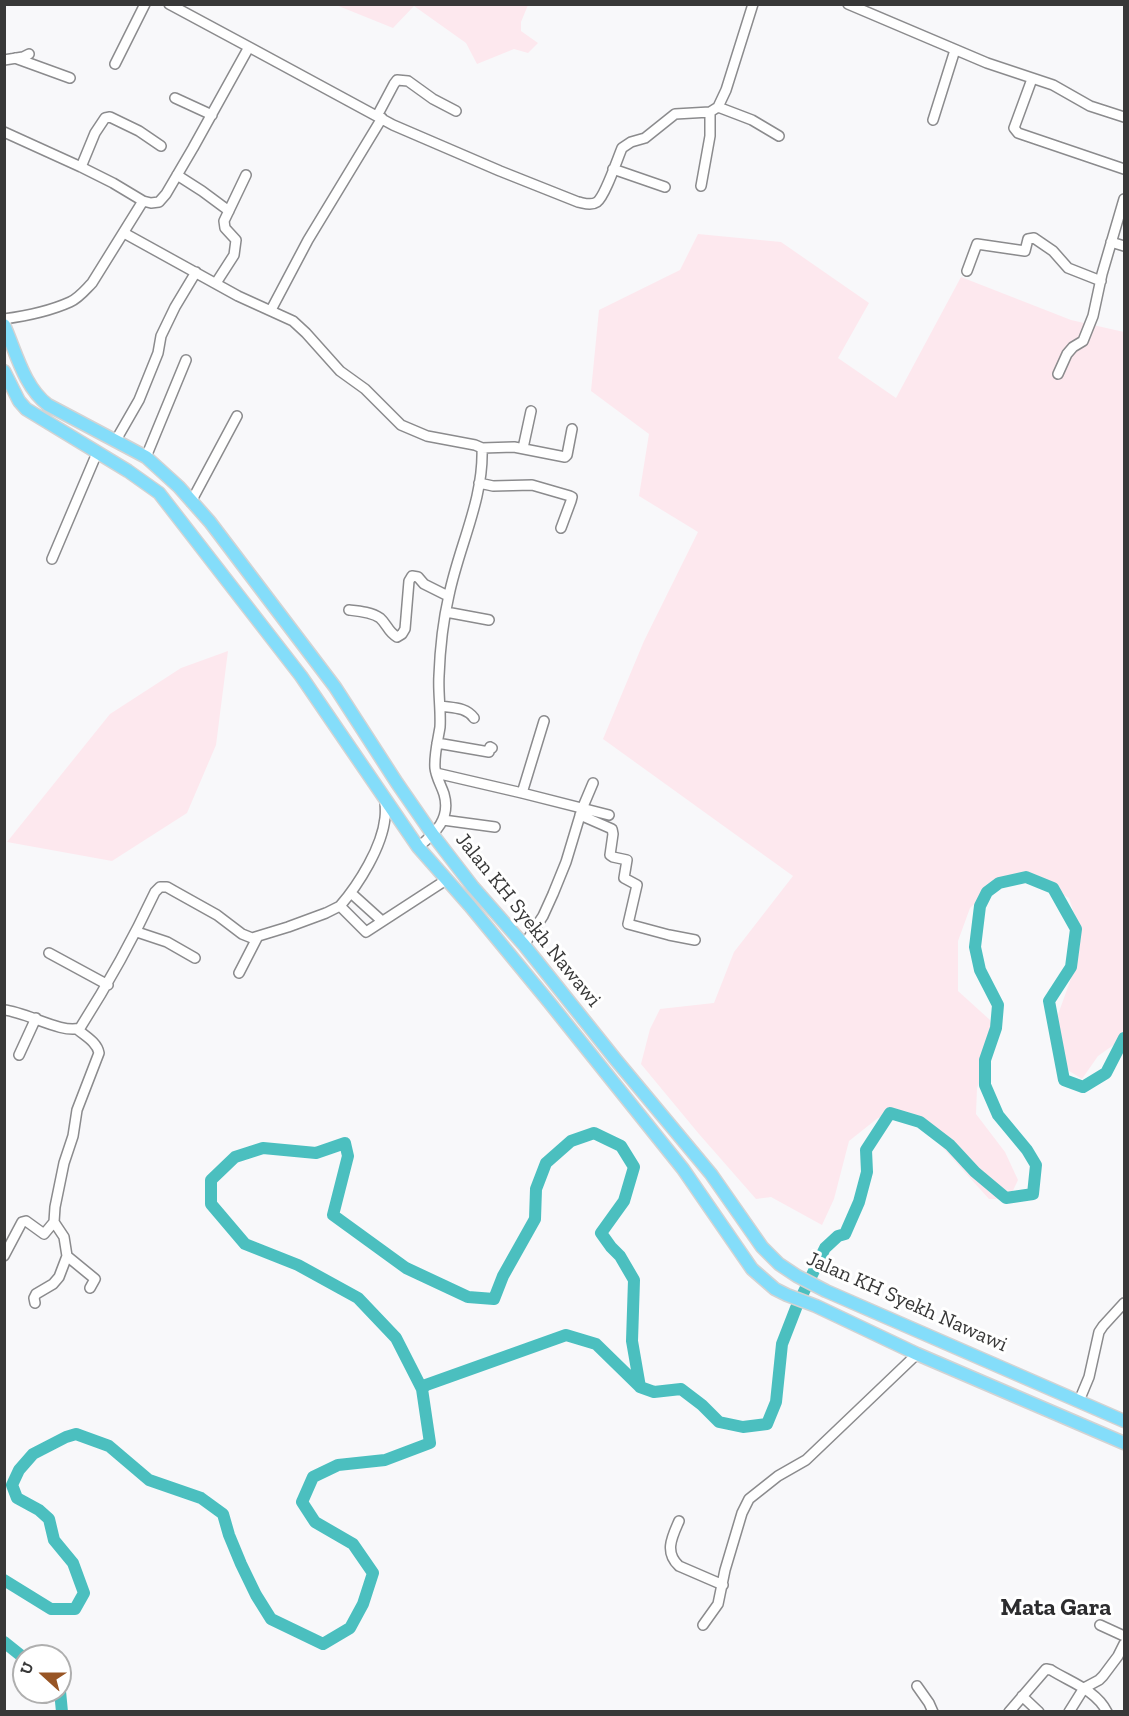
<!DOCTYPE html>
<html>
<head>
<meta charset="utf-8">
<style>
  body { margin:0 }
  #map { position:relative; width:1129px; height:1716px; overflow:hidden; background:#f8f8fa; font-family:"Zilla Slab",serif }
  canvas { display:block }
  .frame { position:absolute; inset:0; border:6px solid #383838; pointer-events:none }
  .north { position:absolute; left:12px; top:1644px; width:60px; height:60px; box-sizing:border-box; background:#fff; border:2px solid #afafaf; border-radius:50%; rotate:291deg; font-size:16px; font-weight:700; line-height:24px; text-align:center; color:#383838 }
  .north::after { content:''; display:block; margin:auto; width:21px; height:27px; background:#985525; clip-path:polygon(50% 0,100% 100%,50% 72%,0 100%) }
</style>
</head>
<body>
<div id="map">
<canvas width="1129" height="1716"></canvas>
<div class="frame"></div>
<div class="north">U</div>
</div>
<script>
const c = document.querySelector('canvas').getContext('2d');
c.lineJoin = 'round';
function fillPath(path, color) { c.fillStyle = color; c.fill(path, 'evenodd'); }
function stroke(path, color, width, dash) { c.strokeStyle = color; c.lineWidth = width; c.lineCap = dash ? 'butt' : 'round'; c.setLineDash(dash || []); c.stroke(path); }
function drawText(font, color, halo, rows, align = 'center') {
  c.font = font + ' "Zilla Slab",serif'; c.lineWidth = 6; c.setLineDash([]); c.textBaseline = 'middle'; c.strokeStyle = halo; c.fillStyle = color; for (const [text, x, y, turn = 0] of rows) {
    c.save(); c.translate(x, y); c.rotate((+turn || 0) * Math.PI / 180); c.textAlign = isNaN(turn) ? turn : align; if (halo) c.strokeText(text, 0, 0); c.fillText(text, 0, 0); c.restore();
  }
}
fillPath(new Path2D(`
  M336 5H528L521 22V31L538 43 528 53 514 49 477 64 466 43 414 6 393 28Z
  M698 234 781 242 869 303 838 358 896 398 961 277 1071 320 1124 332V1038L1122 1039 1098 1056 1082 1079 1063 1067 1056 1020 1077 962 1081 935 1069 898 1044 885 1012 881 991 888 970 908 958 941V991L990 1020 996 1041 977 1088 976 1114 1005 1152 1018 1180 1009 1199H989L924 1127 901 1113 878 1118 849 1141 834 1199 822 1225 771 1197 756 1199 699 1134 641 1064 650 1029 660 1009 714 1003 734 952 793 876 603 739 644 641 698 532 639 496 649 434 591 391 599 310 680 270Z
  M228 651 216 745 187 813 112 861 7 842 110 714 181 668Z`), '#fde8ee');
stroke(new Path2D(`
  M422 1389 426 1385 566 1335 596 1344 640 1387
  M4 1580 51 1609H75L84 1593 73 1563 54 1540 49 1519 39 1510 17 1498 12 1485 19 1470 33 1454 66 1437 76 1434 109 1446 149 1480 201 1498 223 1514 229 1535 241 1564 256 1595 271 1619 323 1644 350 1628 363 1604 373 1573 353 1544 315 1522 302 1502 313 1477 338 1465 385 1460 430 1443 422 1389 396 1338 358 1298 298 1265 245 1244 211 1204V1180L235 1157 263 1148 316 1153 345 1143 348 1156 333 1215 406 1268 468 1297 494 1299 503 1276 535 1219 536 1189 546 1163 571 1141 594 1133 621 1146 634 1167 624 1201 601 1233 611 1247 620 1256 634 1280 632 1341 640 1387 654 1392 681 1389 702 1405 719 1422 743 1427 767 1424 776 1402 782 1344 796 1308 825 1248 838 1236 845 1234 859 1202 867 1172 866 1150 890 1113 920 1122 950 1145 975 1172 1006 1198 1033 1194 1036 1165 1027 1150 998 1115 985 1085V1060L996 1028 998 1005 980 970 975 947 980 906 987 892 999 883 1026 877 1053 888 1076 929 1071 967 1049 1001 1064 1080 1083 1087 1106 1073 1124 1038
  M4 1642 24 1658
  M60 1691 62 1712`), '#4bbfbf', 12);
const minor = new Path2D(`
  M169 4 249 47
  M848 4 987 63 1053 85 1090 106 1124 117
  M15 58 70 78
  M4 60 23 57 29 54
  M115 64 145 4
  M1032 79 1014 128 1018 133 1124 169
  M175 98 212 115
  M718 107 752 120 779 136
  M377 116 394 84 397 80 408 81 433 99 456 111
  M933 120 955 50
  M4 132 81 167 113 183 143 201 151 203 159 202 166 194 193 148 249 47 393 125 500 171 578 202C584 203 591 206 597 202 605 196 617 160 622 148L631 142 645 138 675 114 710 112 718 107 726 90 753 4
  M81 167 95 133 105 118 110 117 139 131 161 146
  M613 169 665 187
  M177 175 202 191 229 211
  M701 186 710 136V112
  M124 233 238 296 293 321 306 333 340 371 365 389 401 425 427 436 475 445 482 448
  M1111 242 1124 246
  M967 271 977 244 1025 251 1028 239 1034 238 1053 251 1068 268 1101 281
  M216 283 234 255 236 240 225 228 224 221 246 175
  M271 310 308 240 382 118
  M4 319C26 316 50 311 70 302 79 298 85 290 92 283L143 201
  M1058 374 1067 354 1073 347 1083 341 1093 316 1102 274 1124 199
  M116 440 139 400 158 353 161 336 175 307 196 272
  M523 448 531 411
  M146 457 186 360
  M479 483 493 486 532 485 570 496 572 497 571 501 561 528
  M191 502 237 416
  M52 559 97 453
  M349 610C359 611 372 612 380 618 387 624 388 632 397 637L402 634 405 629 409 581 412 576 418 577 424 584 448 596
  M446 612 489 620
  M441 706C453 708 466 707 474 718
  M437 743 489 752 490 747 492 748
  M436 773 522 793 609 815
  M522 793 544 721
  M580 815 612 829 613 834 610 855 613 857 627 860 624 878 637 885 628 924 669 935 695 940
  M443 820 495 827
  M418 847C436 833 451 818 444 794 441 785 436 777 435 768 434 754 438 740 440 727 441 710 438 693 439 676 440 649 443 621 449 595 459 546 484 499 482 448L514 447 565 457 567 455 572 429
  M351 893 382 921
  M340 906C359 884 382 847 385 818 386 811 385 805 385 799
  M137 932 167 942 195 958
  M524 945 543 916 553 894 566 862 582 809 593 783
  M49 953 108 985
  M239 973 257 938
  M4 1010C27 1012 61 1034 80 1028 108 984 133 939 155 892L160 887H167L174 891 217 915 242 934 252 938 288 927 326 913 340 906 366 932 446 880
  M19 1055 36 1018
  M4 1256 22 1222 26 1221 44 1234 54 1222
  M67 1256 95 1279 90 1288
  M35 1303 34 1298 36 1294 53 1284 59 1277 67 1256 64 1237 54 1222 55 1207 64 1163 73 1136 77 1110 99 1053C97 1042 85 1036 77 1029
  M1079 1401 1089 1377 1099 1332 1103 1326 1124 1303
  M679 1521C672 1537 664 1552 679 1566L723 1585
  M703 1625 718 1604 725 1570 742 1513 749 1499 778 1476 806 1460 917 1354
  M1100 1625 1124 1636
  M917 1686 929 1703 933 1712
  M1022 1696 1039 1712
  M1009 1712 1046 1669 1051 1670C1070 1682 1096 1690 1107 1712
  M1069 1712 1084 1688 1099 1680 1103 1676 1118 1656 1124 1644`);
const major = new Path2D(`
  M4 325C16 352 24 387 48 405L146 457 179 487 210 522 335 687 397 783 433 835 473 887 524 945 616 1060 711 1174 762 1247 779 1264 797 1276 826 1291 1124 1421
  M4 371 19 401 26 409 128 471 159 493 301 676 418 847 470 906 549 1002 683 1169 752 1269 775 1289 787 1295 816 1306 917 1354 1124 1443`);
stroke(minor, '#8b8b8d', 12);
stroke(major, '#d3d3d3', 15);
stroke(minor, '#fff', 9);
stroke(major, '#84ddfa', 12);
drawText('21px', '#383838', '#fff', [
  ["Jalan KH Syekh Nawawi",528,920,51],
  ["Jalan KH Syekh Nawawi",907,1302,24]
]);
drawText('bold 24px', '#2c2c2e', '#fff', [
  ["Mata Gara",1056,1608]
]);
</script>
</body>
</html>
